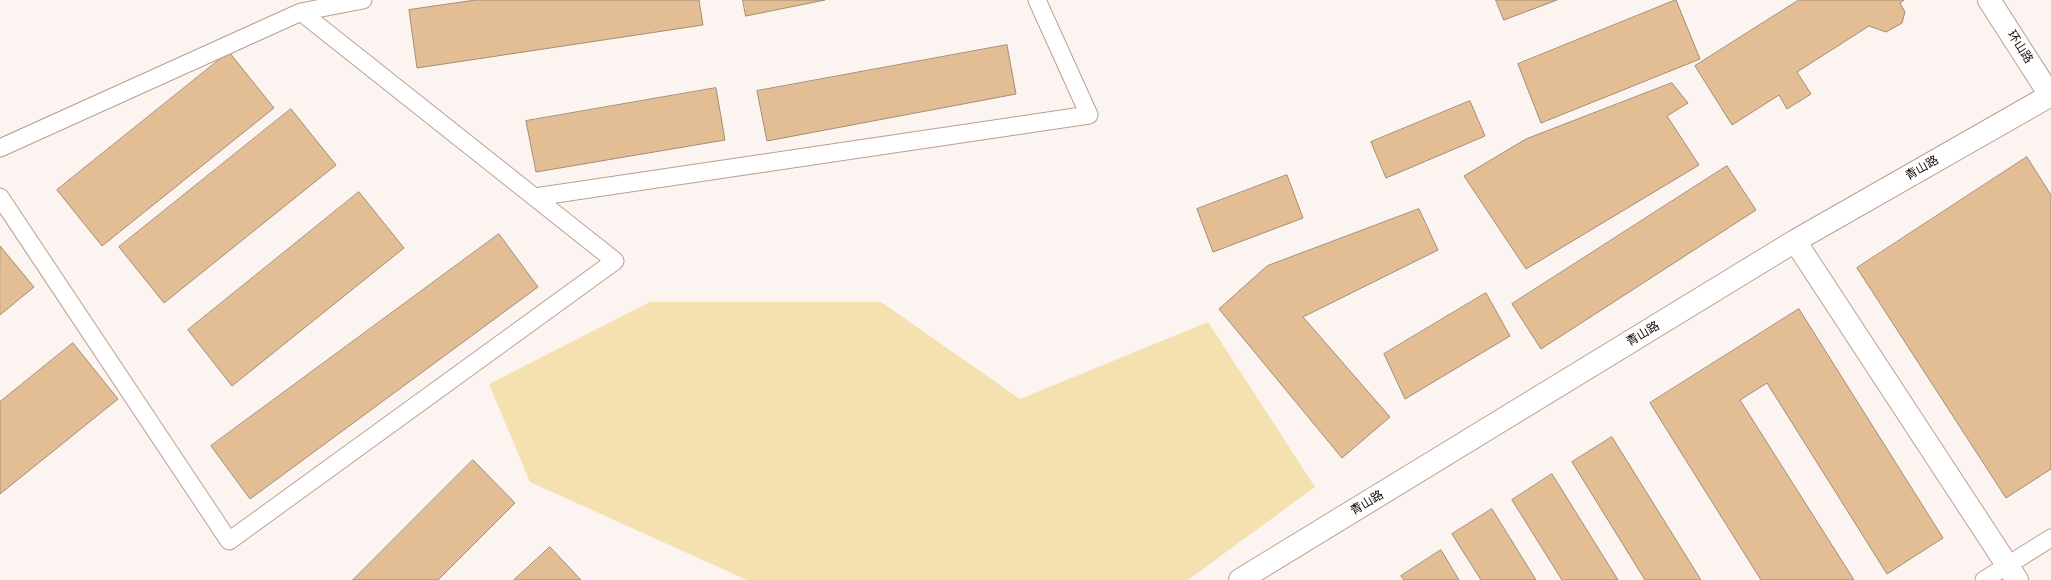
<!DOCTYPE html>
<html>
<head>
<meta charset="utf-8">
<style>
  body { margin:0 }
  canvas { display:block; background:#fbf4f0 }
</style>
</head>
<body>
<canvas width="2051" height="580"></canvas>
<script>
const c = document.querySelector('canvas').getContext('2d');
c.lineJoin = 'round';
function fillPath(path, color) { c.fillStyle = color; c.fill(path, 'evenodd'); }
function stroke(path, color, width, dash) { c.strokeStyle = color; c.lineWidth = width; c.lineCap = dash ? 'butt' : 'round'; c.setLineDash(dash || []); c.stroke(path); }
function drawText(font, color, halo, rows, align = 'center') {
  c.font = font + ' Inter,"Noto Sans SC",sans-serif'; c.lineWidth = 3.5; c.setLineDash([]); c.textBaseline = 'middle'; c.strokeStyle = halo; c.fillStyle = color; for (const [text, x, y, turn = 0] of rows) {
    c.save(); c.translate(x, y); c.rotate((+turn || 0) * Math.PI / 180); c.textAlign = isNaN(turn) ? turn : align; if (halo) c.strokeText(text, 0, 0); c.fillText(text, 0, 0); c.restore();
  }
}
fillPath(new Path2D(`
  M650 302H881L1020 399 1208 322 1315 487 1188 580H747L530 482 489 384Z`), '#f4e1af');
const building = new Path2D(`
  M476 0H699L703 25 417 68 409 10Z
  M743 0H825L746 16Z
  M1496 0H1557L1504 20Z
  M1676 0 1700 59 1541 123 1518 64Z
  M1799 0H1904L1900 3 1905 12 1902 23 1886 32 1869 26 1797 72 1811 94 1787 109 1779 95 1732 125 1695 66Z
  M1007 45 1016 94 767 141 757 91Z
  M229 52 274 108 102 246 57 190Z
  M1672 83 1688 103 1667 116 1699 165 1526 269 1464 176 1526 139Z
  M716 88 725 140 536 172 526 121Z
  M1470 101 1485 136 1386 178 1371 142Z
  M291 109 336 165 164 303 119 247Z
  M2027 157 2051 195V469L2006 498 1857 268Z
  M1727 166 1756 210 1541 349 1512 304Z
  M1287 175 1303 218 1213 252 1197 209Z
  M359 192 404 248 232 386 188 330Z
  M1419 209 1438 250 1303 317 1390 417 1342 458 1219 309 1267 266Z
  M499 234 538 287 250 499 211 446Z
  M0 246 34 287 0 315Z
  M1486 293 1510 336 1405 399 1384 354Z
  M1799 309 1943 538 1887 574 1767 383 1740 400 1854 580H1761L1650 403Z
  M73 343 118 399 0 494V402Z
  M1612 437 1701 580H1645L1572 462Z
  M473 460 515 503 438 580H353Z
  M1552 474 1618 580H1562L1512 500Z
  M1492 509 1536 580H1481L1452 534Z
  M550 547 581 580H514Z
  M1441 550 1459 580H1404L1401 576Z`);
fillPath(building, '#e3bd94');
stroke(building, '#a48d75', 1);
const lane = new Path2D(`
  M0 148 301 12 363 0
  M0 197 229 541 615 261 301 12
  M535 197 1089 115 1037 0
  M1984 580 2051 538`);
const street = new Path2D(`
  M1989 0 2050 95
  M1795 241 2017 580
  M1240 580 1795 241 2051 95`);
stroke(lane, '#be9f8e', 19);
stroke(street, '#be9f8e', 24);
stroke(lane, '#fff', 17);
stroke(street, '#fff', 22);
drawText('12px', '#170c06', '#fff', [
  ["环山路",2020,47,57],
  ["青山路",1922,168,-30],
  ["青山路",1643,334,-31],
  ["青山路",1367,503,-31]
]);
</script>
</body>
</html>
